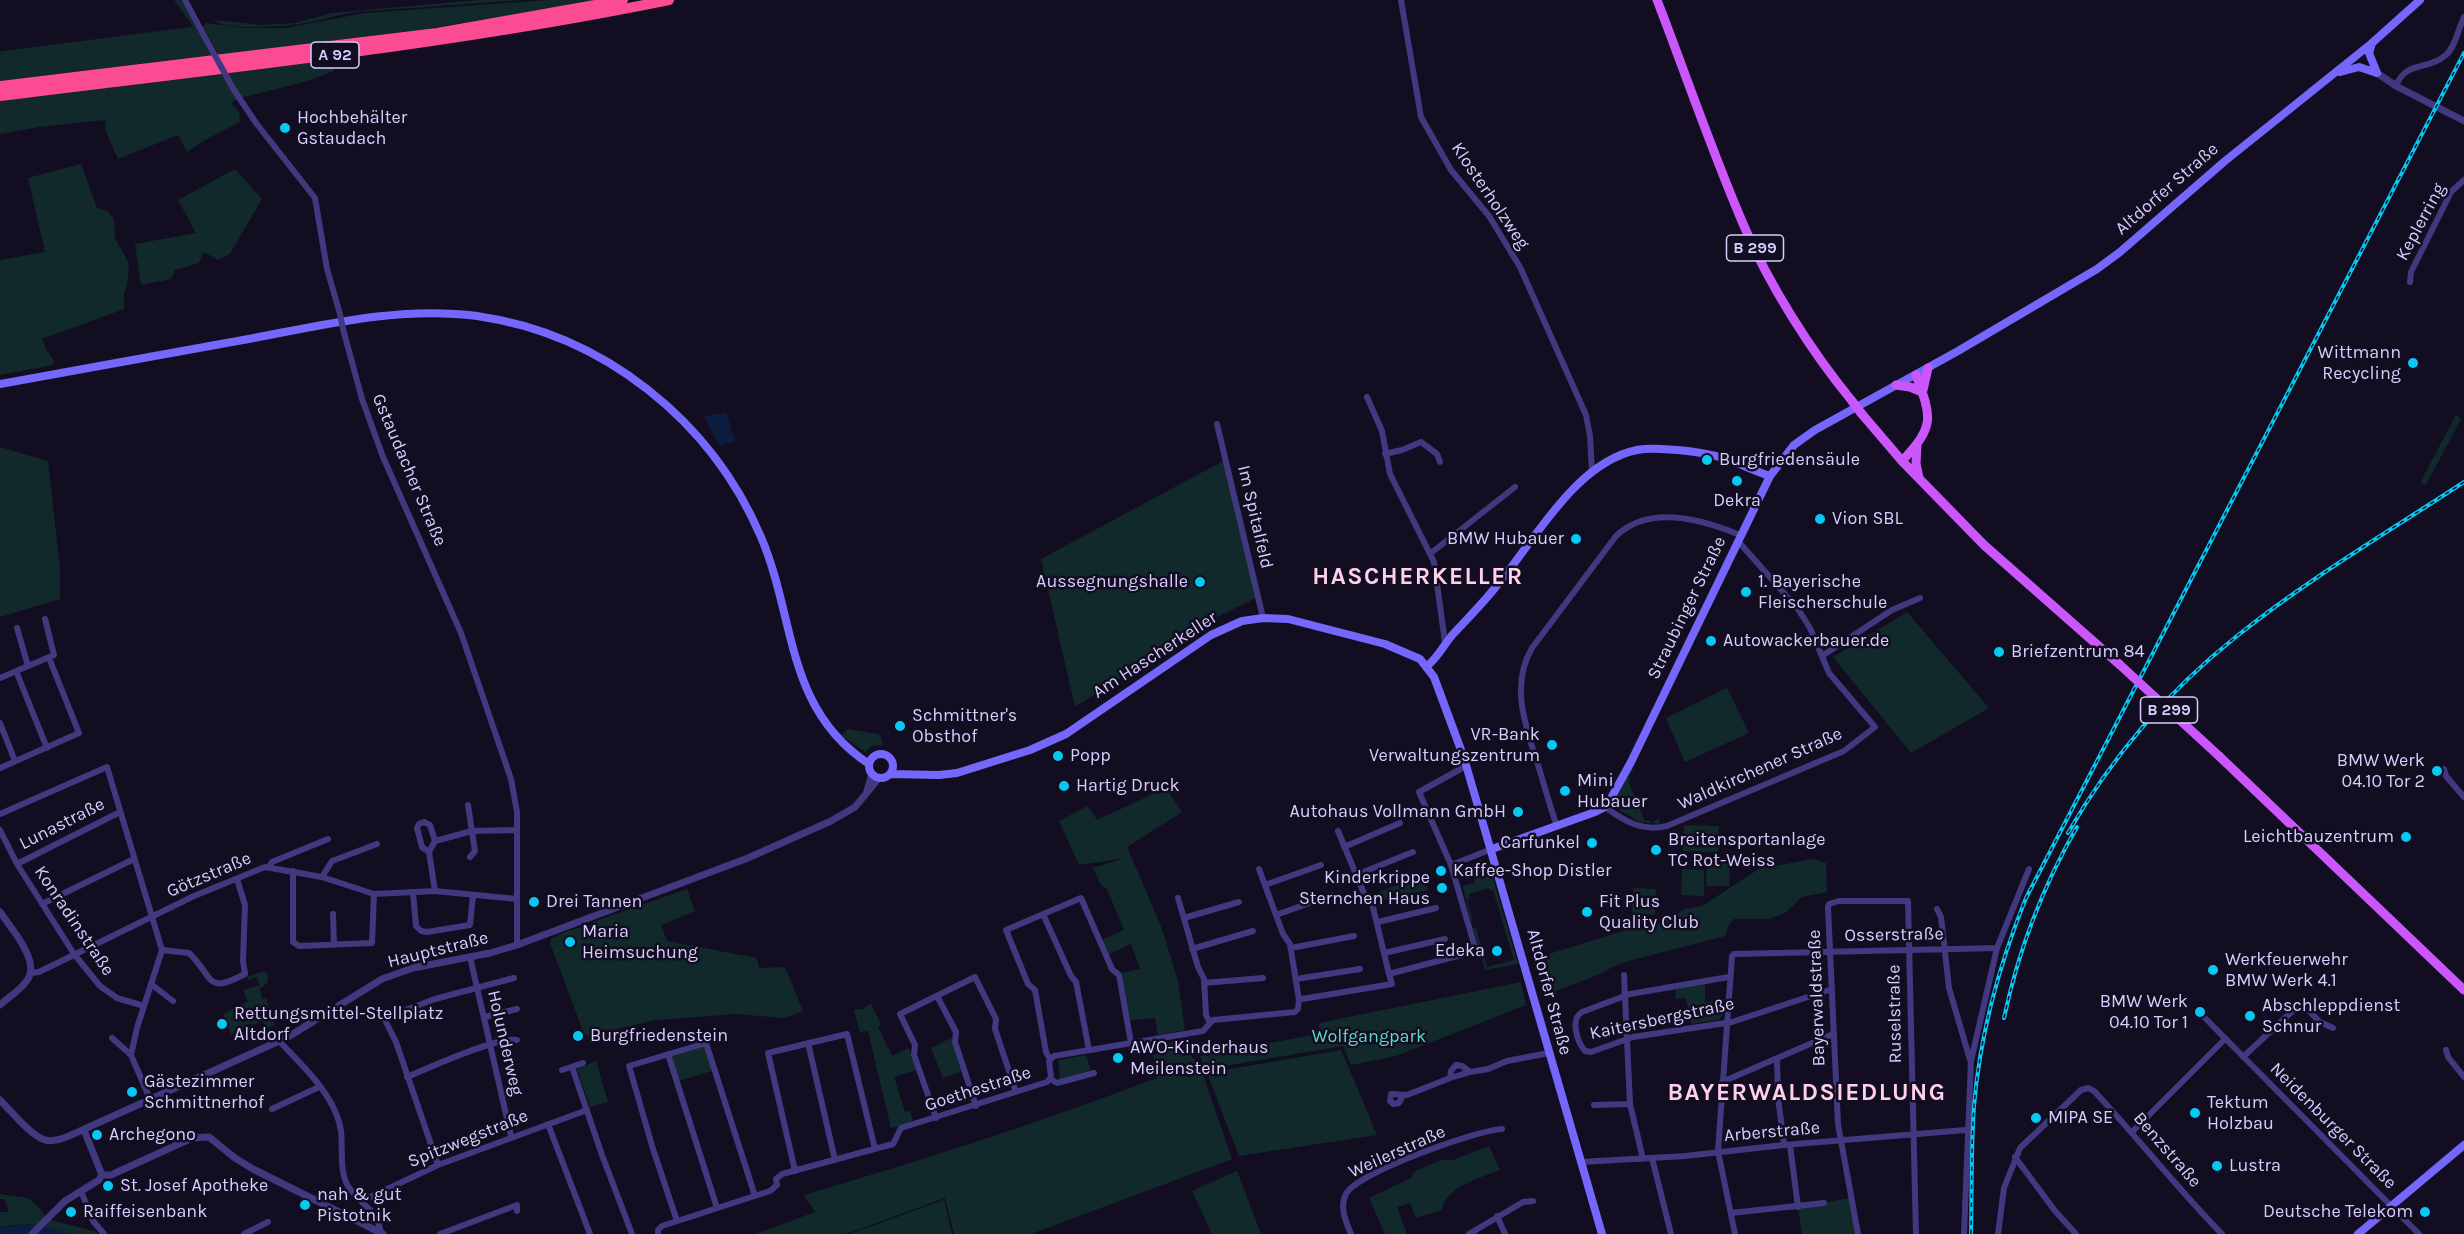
<!DOCTYPE html>
<html>
<head>
<meta charset="utf-8">
<style>
  body { margin:0 }
  canvas { display:block; background:#120d21 }
</style>
</head>
<body>
<canvas width="2464" height="1234"></canvas>
<script>
const c = document.querySelector('canvas').getContext('2d');
c.lineJoin = 'round';
function fillPath(path, color) { c.fillStyle = color; c.fill(path, 'evenodd'); }
function stroke(path, color, width, dash) { c.strokeStyle = color; c.lineWidth = width; c.lineCap = dash ? 'butt' : 'round'; c.setLineDash(dash || []); c.stroke(path); }
function drawText(font, color, halo, rows, align = 'center') {
  c.font = font + ' Karla,sans-serif'; c.lineWidth = 5; c.setLineDash([]); c.textBaseline = 'middle'; c.strokeStyle = halo; c.fillStyle = color; for (const [text, x, y, turn = 0] of rows) {
    c.save(); c.translate(x, y); c.rotate((+turn || 0) * Math.PI / 180); c.textAlign = isNaN(turn) ? turn : align; if (halo) c.strokeText(text, 0, 0); c.fillText(text, 0, 0); c.restore();
  }
}
fillPath(new Path2D(`
  M174 0H181L211 55 0 81V52L3 51 191 27 192 25Z
  M478 0H521L356 12C340 14 326 19 311 22 292 26 228 32 214 20L263 25 295 23 332 13Z
  M549 0H599L426 29 219 55 203 27 206 23 244 28H286L365 13Z
  M331 56 334 71 304 82 244 97 231 103 239 112 240 122 205 140 187 152 178 135 118 159 106 132 105 120 39 127 0 134V96Z
  M81 164 97 208 108 211 114 219 115 238 129 264 127 285 124 294V309L42 339 46 349 54 361 53 365 0 375V260L45 252 28 178Z
  M235 169 262 199 230 254 218 260 204 252 199 263 175 270 171 279 141 285 135 244 196 233 178 200Z
  M2456 415 2461 419 2427 483 2424 485 2421 481Z
  M0 447 48 461 60 569V599L0 617Z
  M1227 459 1258 597 1188 631 1189 634 1075 707 1041 559Z
  M1907 612 1989 708 1911 753 1833 657Z
  M1727 688 1749 733 1685 762 1666 718Z
  M848 729 878 734 881 737 883 745 872 746 865 752 841 735Z
  M1634 768 1628 777 1631 779 1628 781 1645 821 1649 820 1651 823 1659 818 1660 824 1640 822 1616 808V799L1631 769Z
  M1166 788 1182 812 1127 847 1162 929 1178 981 1185 1030 1158 1035 1155 1018 1130 1020 1121 973 1140 969 1131 944 1107 955 1101 940 1124 930 1107 889 1101 885 1093 868 1125 858 1079 865 1059 821 1088 806 1097 820Z
  M1684 825 1719 826 1718 852 1683 851Z
  M1813 859 1826 863 1827 892 1802 897 1785 913 1768 919H1734L1730 923 1725 936 1621 963 1595 976 1543 996 1533 959 1623 931 1662 923 1685 909 1702 906 1759 869Z
  M1481 860 1489 865 1518 964 1485 970 1473 928H1476L1487 967 1514 960 1493 890 1490 891 1489 888 1469 894 1470 898 1467 899 1473 921H1471L1463 886 1475 883 1471 865Z
  M1707 860 1730 861 1729 886H1706Z
  M1682 869 1704 870V896L1681 895Z
  M1423 873 1428 890 1375 902 1373 895Z
  M1633 888 1656 889 1655 915 1632 914Z
  M687 889 695 911 661 925 667 941 757 958 759 968 785 967 803 1011 784 1018 735 1014 656 1020 587 1036 583 1031 550 943 551 939 569 930 593 925V922Z
  M264 971 268 975V982L260 989 262 999 266 998 270 1010 264 1012 265 1017 271 1016 275 1025 268 1028 276 1039 272 1040 262 1020 252 1026 251 1023 233 1033 232 1036 223 1014 248 1001 243 990 260 985 256 977 248 980 247 977Z
  M1521 982 1526 1005 1396 1056 1351 1065 1343 1046 1206 1069 1200 1056 1319 1034V1023Z
  M1705 984V1002L1725 999 1724 1014 1718 1020 1691 1024 1686 998 1675 999 1676 989Z
  M871 1003 881 1025 878 1027 892 1056 909 1048 916 1070 894 1077 905 1112 910 1110 913 1122 891 1128 868 1031 860 1032 854 1010 863 1009Z
  M951 1038 961 1072 943 1078 931 1048Z
  M1185 1041 1192 1057 1202 1072 1232 1159 1031 1234H954L945 1198 846 1234H756L815 1212 804 1195C923 1160 1041 1122 1157 1078L1153 1055 1162 1053 1160 1044Z
  M704 1046 712 1071 678 1081 671 1055Z
  M1341 1050 1377 1135 1239 1156 1207 1073Z
  M1086 1055 1091 1070 1060 1080 1058 1060Z
  M596 1061 608 1102 590 1107 577 1069Z
  M1489 1146 1500 1170C1482 1177 1445 1187 1442 1210L1416 1218 1410 1203 1397 1207 1407 1234H1385L1369 1198 1411 1178 1415 1171 1441 1160H1453Z
  M1237 1171 1261 1234H1212L1192 1191Z
  M0 1194 28 1198 41 1210 47 1219 97 1232V1234H56L57 1232C38 1223 20 1224 0 1227V1212H9L4 1199H0Z
  M1851 1198 1858 1234H1802L1798 1207Z
  M944 1200 952 1234H850Z`), '#11292a');
fillPath(new Path2D(`
  M726 412 735 441 720 446 704 417Z
  M32 1224 70 1234H0V1227Z`), '#0c1c41');
stroke(new Path2D(`
  M185 0 203 34
  M1401 0 1421 117 1451 170 1489 216 1520 267 1586 415 1590 436 1592 472
  M2396 86C2406 60 2428 71 2446 55 2456 46 2458 29 2464 17
  M234 90 256 123 315 198 327 269 340 314
  M2410 282 2411 272 2451 192 2464 180
  M343 329 362 399 383 457 461 633 511 779 517 812V945
  M1367 397 1382 431 1390 474 1434 562 1445 642
  M1217 424 1263 618
  M1385 454 1402 450 1421 442 1437 454 1440 462
  M1431 553 1515 487
  M17 628 28 666
  M1822 656 1892 610 1920 598
  M16 671 47 748
  M0 678 54 655 45 619
  M0 723 15 761
  M0 768 79 733 49 658
  M2444 769 2446 776 2464 797
  M468 805 475 851 470 857
  M1605 807C1624 821 1642 832 1667 826L1844 751 1875 727 1829 673 1810 628 1798 609 1738 541
  M0 814 107 767 162 950 137 1028 131 1055
  M1557 826C1550 807 1545 788 1539 768 1527 730 1509 687 1532 648L1616 536C1649 504 1702 519 1740 535
  M0 830 17 864 74 954 100 986 117 998 144 1006
  M1338 831 1365 896 1372 903 1389 974
  M435 841 472 831 517 830
  M1344 847 1400 823
  M429 852 422 847 417 828 419 824 424 822 430 825 435 841 429 852 435 891
  M17 864 120 812
  M1451 865 1492 849
  M269 867 272 862 328 839
  M1259 869 1283 934 1290 944 1299 1000
  M293 871V942L299 946 372 943 374 894
  M1356 875 1413 852
  M322 877 332 861 377 844
  M1265 885 1321 865
  M413 893 416 926 421 931 427 932 470 925 473 896
  M1178 898 1198 967 1204 979 1206 1015 1209 1021
  M42 904 134 859
  M1937 909 1941 917 1949 988 1970 1060
  M333 914 334 945
  M1043 914 1071 976 1076 982 1089 1050
  M1276 915 1332 895
  M1184 918 1239 902
  M1378 922 1436 908
  M1291 948 1354 936
  M1192 949 1253 931
  M162 950 189 953C215 978 205 995 245 974L243 961 245 905 237 879
  M1384 953 1445 939
  M470 957 511 1136
  M31 973 39 972 194 896 265 867 322 877 374 894 435 891 517 899
  M1624 975 1630 1104 1643 1159
  M1729 977 1630 994 1582 1012C1570 1019 1577 1042 1585 1051L1591 1052 1633 1037 1732 1022 1832 989
  M1296 979 1360 969
  M1204 983 1263 978
  M151 984 173 1001
  M937 996 956 1032 955 1042 976 1106
  M2201 1014 2419 1234
  M485 1017 517 1009
  M112 1038 131 1055 150 1099
  M279 1041C302 1065 336 1096 341 1131 343 1148 339 1171 348 1186 360 1205 378 1209 381 1234
  M808 1043 835 1160
  M2446 1050 2448 1057 2464 1077
  M668 1054 717 1208
  M2243 1057 2301 1003 2320 1022 2333 1028
  M1050 1059 1046 1052 1035 990 1028 984 1006 930 1081 898 1112 969 1119 975 1131 1043
  M1777 1059 1778 1097 1784 1145
  M572 1067 602 1155 632 1234
  M562 1070 583 1063
  M1470 1072 1450 1078 1451 1071 1456 1065 1462 1066 1470 1072 1488 1069 1507 1061 1549 1053
  M407 1077C428 1068 498 1036 517 1040
  M1050 1079 1057 1083 1094 1073
  M1722 1082 1833 1034
  M1403 1095 1399 1103 1393 1104 1390 1101 1391 1094 1407 1095 1450 1078
  M1594 1105 1630 1104
  M272 1109 319 1087
  M936 1118 914 1055 915 1045 900 1014 975 977 996 1019 995 1029 1016 1092
  M548 1124 590 1234
  M2132 1132 2225 1039
  M1790 1145 1798 1207
  M2015 1157 2055 1211 2076 1234
  M1652 1158 1671 1234
  M1581 1162 1685 1156 1784 1145 1966 1130
  M438 1165 396 1042 384 1018 435 999 514 978
  M795 1171 768 1053 847 1034 875 1149
  M81 1191 93 1221 104 1234
  M362 1201 438 1165 587 1110
  M1731 1213 1824 1203
  M1497 1216 1505 1234
  M677 1221 653 1149 629 1066 706 1043 755 1196
  M244 1234 268 1222
  M440 1234 517 1205V1211
  M658 1234V1230L662 1226 770 1191 777 1185 776 1179 782 1174 893 1144 901 1128 1047 1082 1051 1077 1049 1061 1054 1056 1203 1031 1213 1020 1295 1012 1298 1009 1299 1000 1302 999 1392 984 1389 974 1476 951 1451 865 1419 792 1466 766
  M1351 1234C1346 1222 1339 1207 1346 1194 1356 1173 1477 1130 1502 1129
  M1469 1234 1523 1202 1533 1201
  M1735 1234 1718 1151 1732 956 1734 954 1997 948
  M1858 1234 1838 1124 1828 907 1829 904 1839 901H1908L1916 1234
  M1964 1234 1971 1061 1997 948 2029 869
  M1998 1234 2004 1188 2020 1148 2081 1090 2088 1088 2094 1091C2138 1138 2177 1188 2222 1234`), '#41397f', 6);
stroke(new Path2D(`
  M2377 73 2396 86 2464 121
  M867 791 872 774
  M0 912C10 927 40 960 28 979 22 989 9 997 0 1005
  M0 1100C11 1111 31 1136 45 1140 53 1142 62 1139 69 1136L288 1037 382 979 413 968 490 953 517 945 748 858 831 821 855 807 879 778
  M84 1130 102 1175
  M102 1175H111L192 1138 209 1137 235 1158 253 1169 383 1234
  M32 1234 65 1201 99 1180 102 1175`), '#41397f', 7);
stroke(new Path2D(`
  M2372 43 2369 53 2377 73
  M2340 72 2359 67 2377 73
  M0 384C85 369 169 353 254 338 327 324 403 306 477 316 603 334 711 420 761 537 796 619 785 709 869 764
  M1427 666C1439 657 1445 642 1455 632 1470 616 1485 601 1498 584 1535 540 1576 462 1637 450 1657 446 1704 452 1723 458 1739 463 1754 471 1770 476
  M869 766a12 12 0 1 1 24 0a12 12 0 1 1-24 0Z
  M891 774 939 775 957 773 1030 750 1066 734 1211 635 1242 621 1263 618 1288 619 1385 644 1420 659 1434 677 1464 758 1602 1234
  M1492 849 1595 812 1605 807 1610 800 1631 762 1770 476 1794 445 1815 430 1958 351 2097 269 2120 252 2225 161 2372 43 2420 0
  M2358 1234 2464 1145`), '#7667fc', 8);
stroke(new Path2D(`
  M1657 0C1686 75 1712 152 1744 226 1769 285 1811 351 1852 401
  M1896 385 1910 387 1922 392
  M1923 390 1928 368
  M1861 413 1902 461 1984 545 2119 664
  M1917 445 1916 464 1919 478
  M1902 461C1935 426 1932 418 1916 375
  M2219 756 2464 990`), '#cb57fc', 9);
stroke(new Path2D(`
  M0 86 437 33 623 0
  M0 96C224 68 448 45 669 0`), '#fb4b92', 10);
const rail = new Path2D(`
  M2068 833C2111 758 2169 690 2237 636 2308 579 2388 532 2464 482
  M2004 1018C2018 952 2043 886 2077 827
  M1971 1234C1972 1191 1971 1148 1974 1106 1980 1034 1999 965 2026 898L2464 53`);
stroke(rail, '#05c9f3', 4);
stroke(rail, '#120d21', 1.5, [4.5]);
stroke(new Path2D(`
  M203 34 234 90
  M340 314 343 329`), '#41397f', 6);
stroke(new Path2D(`
  M1852 401 1861 413
  M2119 664 2219 756`), '#cb57fc', 9);
for (const [x, y, r, color] of [
  [285,128,6,"#05c9f3"],
  [2413,363,6,"#05c9f3"],
  [1707,460,6,"#05c9f3"],
  [1737,481,6,"#05c9f3"],
  [1820,519,6,"#05c9f3"],
  [1576,539,6,"#05c9f3"],
  [1200,582,6,"#05c9f3"],
  [1746,592,6,"#05c9f3"],
  [1711,641,6,"#05c9f3"],
  [1999,652,6,"#05c9f3"],
  [900,726,6,"#05c9f3"],
  [1552,745,6,"#05c9f3"],
  [1058,756,6,"#05c9f3"],
  [2437,771,6,"#05c9f3"],
  [1064,786,6,"#05c9f3"],
  [1565,791,6,"#05c9f3"],
  [1518,812,6,"#05c9f3"],
  [2406,837,6,"#05c9f3"],
  [1592,843,6,"#05c9f3"],
  [1656,850,6,"#05c9f3"],
  [1441,871,6,"#05c9f3"],
  [1442,888,6,"#05c9f3"],
  [534,902,6,"#05c9f3"],
  [1587,912,6,"#05c9f3"],
  [570,942,6,"#05c9f3"],
  [1497,951,6,"#05c9f3"],
  [2213,970,6,"#05c9f3"],
  [2200,1012,6,"#05c9f3"],
  [2250,1016,6,"#05c9f3"],
  [222,1024,6,"#05c9f3"],
  [578,1036,6,"#05c9f3"],
  [1118,1058,6,"#05c9f3"],
  [132,1092,6,"#05c9f3"],
  [2195,1113,6,"#05c9f3"],
  [2036,1118,6,"#05c9f3"],
  [97,1135,6,"#05c9f3"],
  [2217,1166,6,"#05c9f3"],
  [108,1186,6,"#05c9f3"],
  [305,1205,6,"#05c9f3"],
  [71,1212,6,"#05c9f3"],
  [2425,1212,6,"#05c9f3"]
]) { const dot = new Path2D(); dot.arc(x, y, r, 0, 2 * Math.PI); c.fillStyle = color; c.fill(dot); stroke(dot, '#120d21', 2); }
for (const [x, y, w] of [
  [335,55,48],
  [1755,248,57],
  [2169,710,57]
]) { const box = new Path2D(); box.roundRect(x - w / 2, y - 13, w, 26, 4.5); c.fillStyle = '#120d21'; c.fill(box); stroke(box, '#d7cefe', 1.5); }
drawText('bold 16px', '#d7cefe', null, [
  ["A 92",335,55],
  ["B 299",1755,248],
  ["B 299",2169,710]
]);
drawText('18px', '#d7cefe', '#120d21', [
  ["Hochbehälter",297,118],
  ["Gstaudach",297,139],
  ["Wittmann",2401,353,"right"],
  ["Recycling",2401,374,"right"],
  ["Burgfriedensäule",1719,460],
  ["Dekra",1737,501,"center"],
  ["Vion SBL",1832,519],
  ["BMW Hubauer",1564,539,"right"],
  ["Aussegnungshalle",1188,582,"right"],
  ["1. Bayerische",1758,582],
  ["Fleischerschule",1758,603],
  ["Autowackerbauer.de",1723,641],
  ["Briefzentrum 84",2011,652],
  ["Schmittner's",912,716],
  ["Obsthof",912,737],
  ["VR-Bank",1540,735,"right"],
  ["Verwaltungszentrum",1540,756,"right"],
  ["Popp",1070,756],
  ["BMW Werk",2425,761,"right"],
  ["04.10 Tor 2",2425,782,"right"],
  ["Mini",1577,781],
  ["Hubauer",1577,802],
  ["Hartig Druck",1076,786],
  ["Autohaus Vollmann GmbH",1506,812,"right"],
  ["Leichtbauzentrum",2394,837,"right"],
  ["Breitensportanlage",1668,840],
  ["TC Rot-Weiss",1668,861],
  ["Carfunkel",1580,843,"right"],
  ["Kaffee-Shop Distler",1453,871],
  ["Kinderkrippe",1430,878,"right"],
  ["Sternchen Haus",1430,899,"right"],
  ["Drei Tannen",546,902],
  ["Fit Plus",1599,902],
  ["Quality Club",1599,923],
  ["Maria",582,932],
  ["Heimsuchung",582,953],
  ["Edeka",1485,951,"right"],
  ["Werkfeuerwehr",2225,960],
  ["BMW Werk 4.1",2225,981],
  ["BMW Werk",2188,1002,"right"],
  ["04.10 Tor 1",2188,1023,"right"],
  ["Abschleppdienst",2262,1006],
  ["Schnur",2262,1027],
  ["Rettungsmittel-Stellplatz",234,1014],
  ["Altdorf",234,1035],
  ["Burgfriedenstein",590,1036],
  ["AWO-Kinderhaus",1130,1048],
  ["Meilenstein",1130,1069],
  ["Gästezimmer",144,1082],
  ["Schmittnerhof",144,1103],
  ["Tektum",2207,1103],
  ["Holzbau",2207,1124],
  ["MIPA SE",2048,1118],
  ["Archegono",109,1135],
  ["Lustra",2229,1166],
  ["St. Josef Apotheke",120,1186],
  ["nah & gut",317,1195],
  ["Pistotnik",317,1216],
  ["Raiffeisenbank",83,1212],
  ["Deutsche Telekom",2413,1212,"right"]
], 'left');
drawText('18px', '#d7cefe', '#120d21', [
  ["Altdorfer Straße",2167,189,-41],
  ["Klosterholzweg",1490,196,56],
  ["Keplerring",2421,222,-62],
  ["Gstaudacher Straße",409,470,67],
  ["Im Spitalfeld",1255,517,77],
  ["Straubinger Straße",1687,608,-64],
  ["Am Hascherkeller",1155,655,-33],
  ["Waldkirchener Straße",1760,769,-24],
  ["Lunastraße",62,824,-27],
  ["Götzstraße",209,875,-23],
  ["Konradinstraße",74,921,56],
  ["Osserstraße",1894,935,-1],
  ["Hauptstraße",438,950,-14],
  ["Altdorfer Straße",1549,992,75],
  ["Bayerwaldstraße",1817,998,-92],
  ["Ruselstraße",1895,1014,-91],
  ["Kaitersbergstraße",1662,1019,-12],
  ["Holunderweg",505,1043,77],
  ["Goethestraße",978,1089,-18],
  ["Neidenburger Straße",2333,1126,45],
  ["Arberstraße",1772,1132,-5],
  ["Spitzwegstraße",468,1139,-22],
  ["Benzstraße",2167,1150,49],
  ["Weilerstraße",1397,1152,-24]
]);
drawText('18px', '#5cdcc6', '#120d21', [
  ["Wolfgangpark",1369,1037]
]);
c.letterSpacing = '1.5px';
drawText('bold 24px', '#fed0ea', '#120d21', [
  ["HASCHERKELLER",1418,577],
  ["BAYERWALDSIEDLUNG",1807,1093]
]);
c.letterSpacing = '0px';
</script>
</body>
</html>
